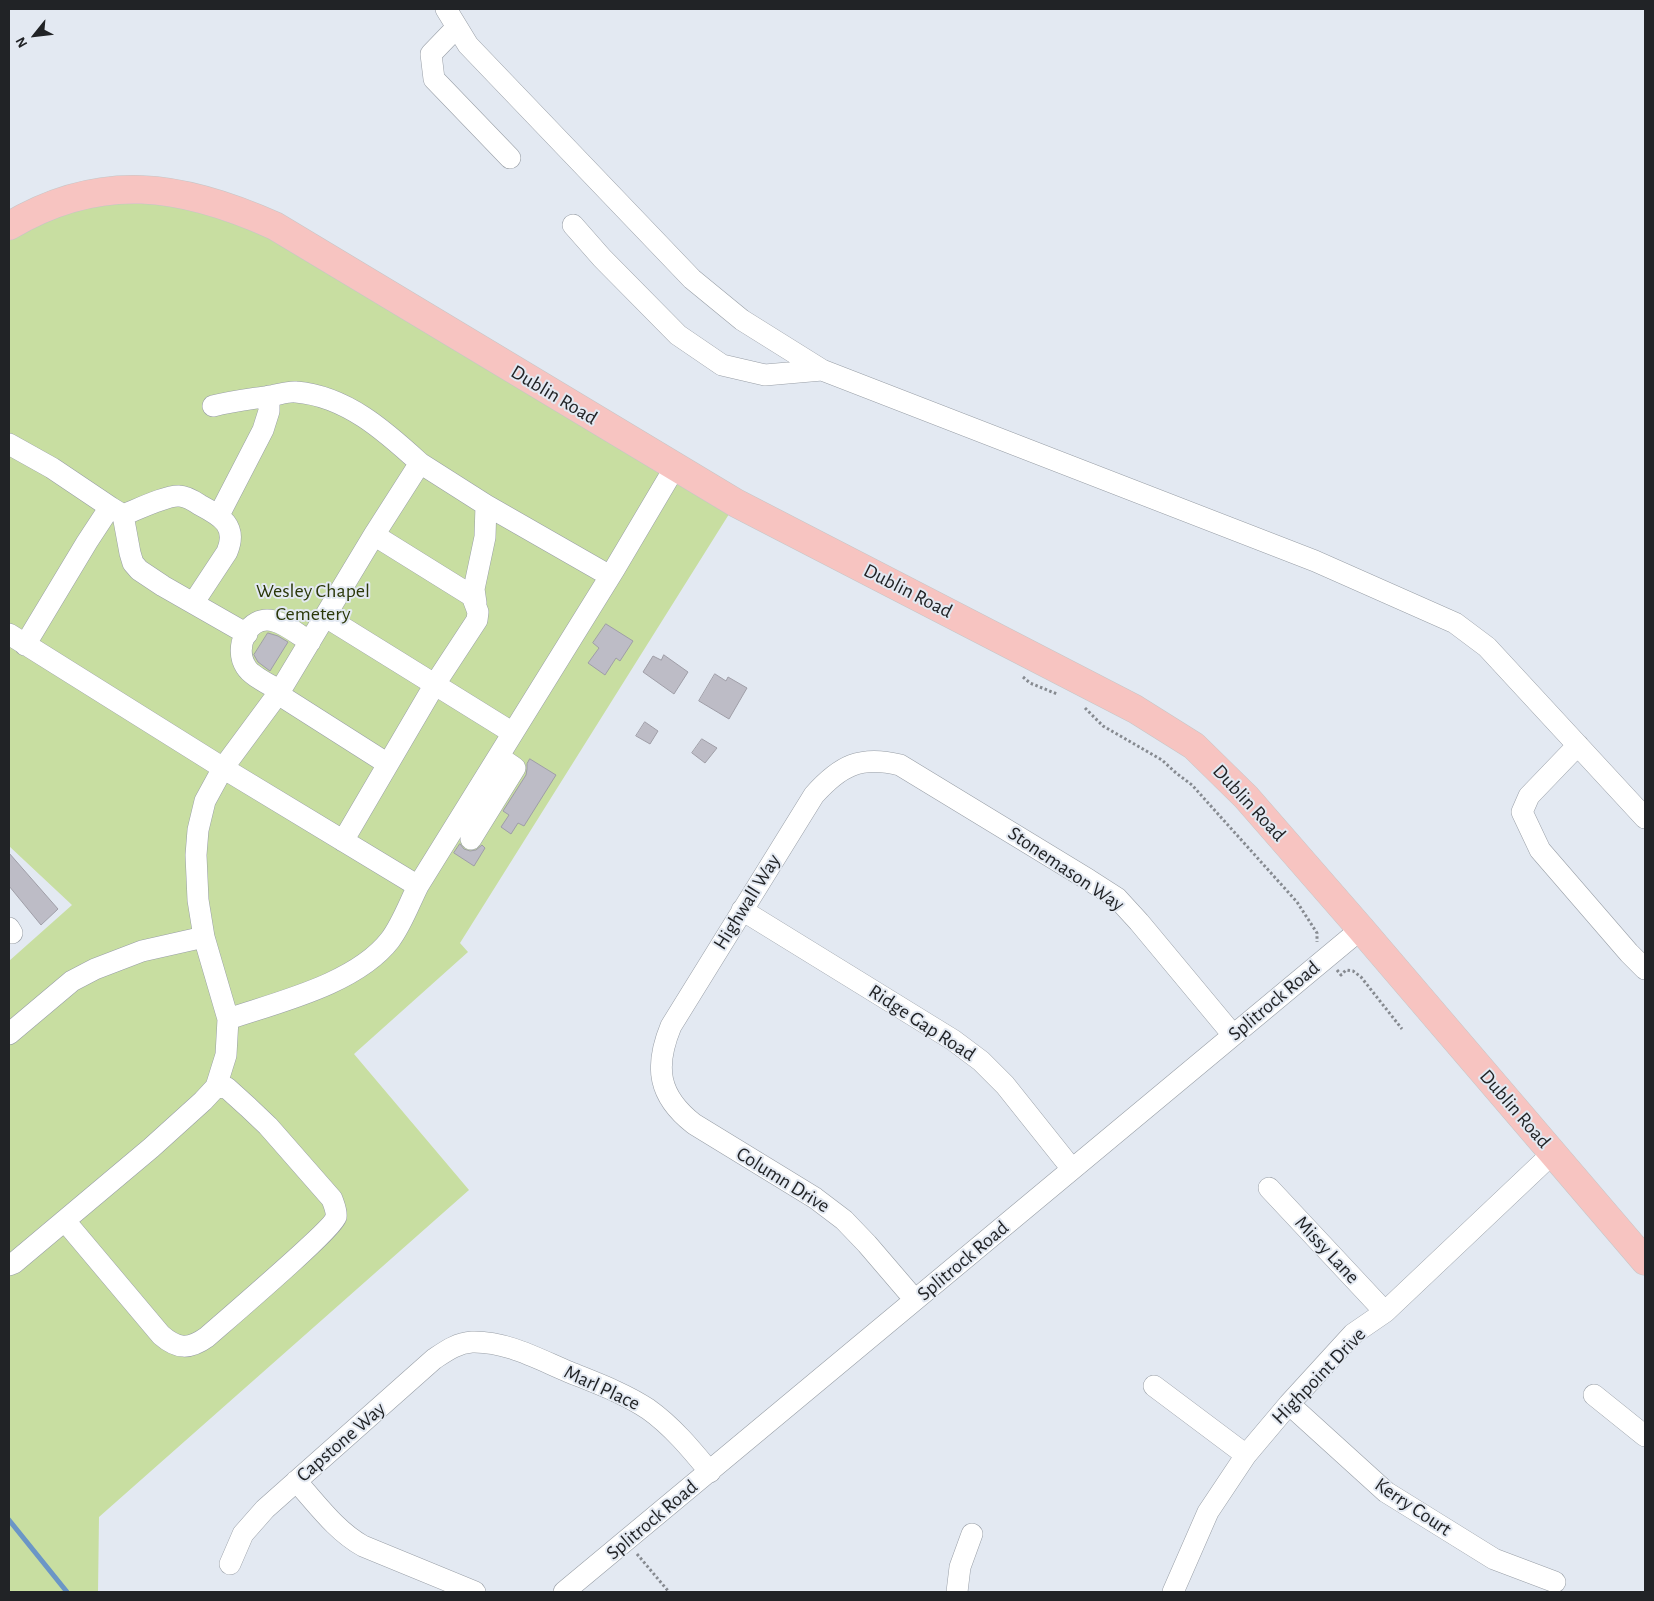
<!DOCTYPE html>
<html>
<head>
<meta charset="utf-8">
<style>
  body { margin:0 }
  #map { position:relative; width:1654px; height:1601px; overflow:hidden; background:#e3e9f2; font-family:"Alegreya Sans",sans-serif }
  canvas { display:block }
  .frame { position:absolute; inset:0; border:10px solid #212326; pointer-events:none }
  .north { position:absolute; left:10px; top:10px; width:50px; height:50px; -webkit-text-stroke:4px #e3e9f2; paint-order:stroke; rotate:241deg; font-size:14px; font-weight:700; line-height:20px; text-align:center; color:#212326 }
  .north::after { content:''; display:block; margin:auto; width:18px; height:22px; background:#212326; clip-path:polygon(50% 0,100% 100%,50% 72%,0 100%) }
</style>
</head>
<body>
<div id="map">
<canvas width="1654" height="1601"></canvas>
<div class="frame"></div>
<div class="north">N</div>
</div>
<script>
const c = document.querySelector('canvas').getContext('2d');
c.lineJoin = 'round';
function fillPath(path, color) { c.fillStyle = color; c.fill(path, 'evenodd'); }
function stroke(path, color, width, dash) { c.strokeStyle = color; c.lineWidth = width; c.lineCap = dash ? 'butt' : 'round'; c.setLineDash(dash || []); c.stroke(path); }
function drawText(font, color, halo, rows, align = 'center') {
  c.font = font + ' "Alegreya Sans",sans-serif'; c.lineWidth = 4; c.setLineDash([]); c.textBaseline = 'middle'; c.strokeStyle = halo; c.fillStyle = color; for (const [text, x, y, turn = 0] of rows) {
    c.save(); c.translate(x, y); c.rotate((+turn || 0) * Math.PI / 180); c.textAlign = isNaN(turn) ? turn : align; if (halo) c.strokeText(text, 0, 0); c.fillText(text, 0, 0); c.restore();
  }
}
fillPath(new Path2D(`
  M197 197 736 503 460 943 468 952 354 1054 469 1190 99 1517 98 1592H9V961L72 905 9 846V226L43 208Z`), '#c8dea1');
stroke(new Path2D(`
  M9 1520 67 1592`), '#6b96c6', 5);
const building = new Path2D(`
  M606 624 633 641 620 661 616 658 605 675 588 663 599 648 593 643Z
  M268 633 278 636 288 642 270 671 258 662 254 655Z
  M664 655 688 672 674 694 643 672 653 656 661 660Z
  M715 674 726 681 728 677 747 688 729 719 699 701Z
  M645 722 658 731 650 744 636 736Z
  M702 739 717 748 705 763 692 753Z
  M530 759 556 775 524 826 518 823 511 834 501 827 509 815 503 811 526 775 527 769V764Z
  M460 844 464 849 470 851 476 850 482 845 485 848 474 866 454 853Z
  M9 853 58 909 41 925 9 886Z`);
fillPath(building, '#bdbcc6');
stroke(building, '#9f9ea7', 1);
const minor = new Path2D(`
  M446 9 468 45 692 279 742 320 822 370 1315 561 1455 623 1487 647 1645 818
  M457 27 431 54 434 79 510 158
  M573 225 602 258 678 335 722 365 765 375 822 370
  M213 406C232 401 251 399 270 396 278 395 288 391 296 392 346 396 385 431 420 463
  M9 444 52 468 110 507
  M219 515 263 430 269 411V396
  M194 602 227 552C238 526 221 516 200 505 194 501 185 496 179 496 167 495 136 510 123 515L130 553 133 563 139 570 163 586 247 634
  M476 603 474 589 485 537 486 505
  M326 617 513 733
  M9 634 223 768 418 886 614 570 675 467
  M25 645 87 542 110 507 123 515
  M280 691C271 685 251 676 246 667 233 648 248 614 274 621 286 624 299 635 310 642
  M278 694 388 764
  M1578 745 1529 796 1522 812 1540 850 1629 953 1645 969
  M471 839 515 768 499 757
  M343 841 435 684 477 620 478 612 472 596 374 535
  M742 910 953 1040 981 1061 1005 1085 1072 1169
  M9 928 12 933
  M228 1019C278 1002 356 984 390 940 402 924 409 904 418 886
  M9 1034 72 981 95 969 142 951 204 937
  M1269 1188 1385 1312
  M65 1221 161 1335C177 1349 189 1350 207 1337 224 1322 333 1229 336 1217 337 1211 334 1205 332 1199L268 1126 248 1107 227 1088 216 1087
  M9 1265 14 1263 151 1148 203 1101 216 1087 226 1055 228 1019 204 937 198 900 196 855 198 830 205 801 223 768 280 691 374 535 420 463 486 505 610 576
  M915 1300 867 1244 844 1220 815 1198 694 1124C658 1096 654 1067 671 1026L814 795C840 766 860 755 900 765L1089 880 1117 898 1139 922 1233 1035
  M1154 1386 1246 1455
  M1594 1395 1645 1436
  M1289 1404 1386 1492 1494 1559 1555 1582
  M296 1481C317 1504 336 1531 363 1546L475 1592
  M230 1564 243 1534 265 1509 434 1359C446 1351 457 1343 472 1342 506 1341 538 1359 569 1372 596 1383 624 1393 648 1409 672 1426 691 1449 710 1472
  M564 1592 1361 929
  M957 1592 960 1567 972 1534
  M1173 1592 1208 1512 1246 1455 1289 1404 1353 1334 1385 1312 1553 1153`);
const major = new Path2D(`
  M9 226C101 171 182 184 275 226L736 503 1135 709 1194 746 1246 797 1361 929 1645 1261`);
stroke(minor, '#989ea6', 22);
stroke(major, '#c5c6c7', 29);
stroke(new Path2D(`
  M1023 677 1030 683 1057 694
  M1085 708 1103 726 1162 760 1176 773 1192 785 1297 902 1317 933V942
  M1337 970 1341 975 1346 970 1353 971 1361 977 1402 1029
  M637 1554 669 1592`), '#868a90', 3, [2.5, 2.5]);
stroke(minor, '#fff', 21);
stroke(major, '#f7c4c1', 28);
drawText('20px', '#212326', '#e3e9f2', [
  ["Dublin Road",554,395,31],
  ["Dublin Road",908,591,27],
  ["Dublin Road",1249,803,47],
  ["Stonemason Way",1066,869,34],
  ["Highwall Way",747,902,-58],
  ["Splitrock Road",1274,1001,-40],
  ["Ridge Gap Road",922,1023,33],
  ["Dublin Road",1515,1109,49],
  ["Column Drive",783,1180,32],
  ["Missy Lane",1327,1250,47],
  ["Splitrock Road",963,1261,-40],
  ["Highpoint Drive",1319,1376,-46],
  ["Marl Place",602,1388,25],
  ["Capstone Way",341,1442,-41],
  ["Kerry Court",1413,1507,34],
  ["Splitrock Road",652,1520,-40]
]);
drawText('20px', '#2a3708', '#e3e9f2', [
  ["Wesley Chapel",313,591],
  ["Cemetery",313,614]
]);
</script>
</body>
</html>
